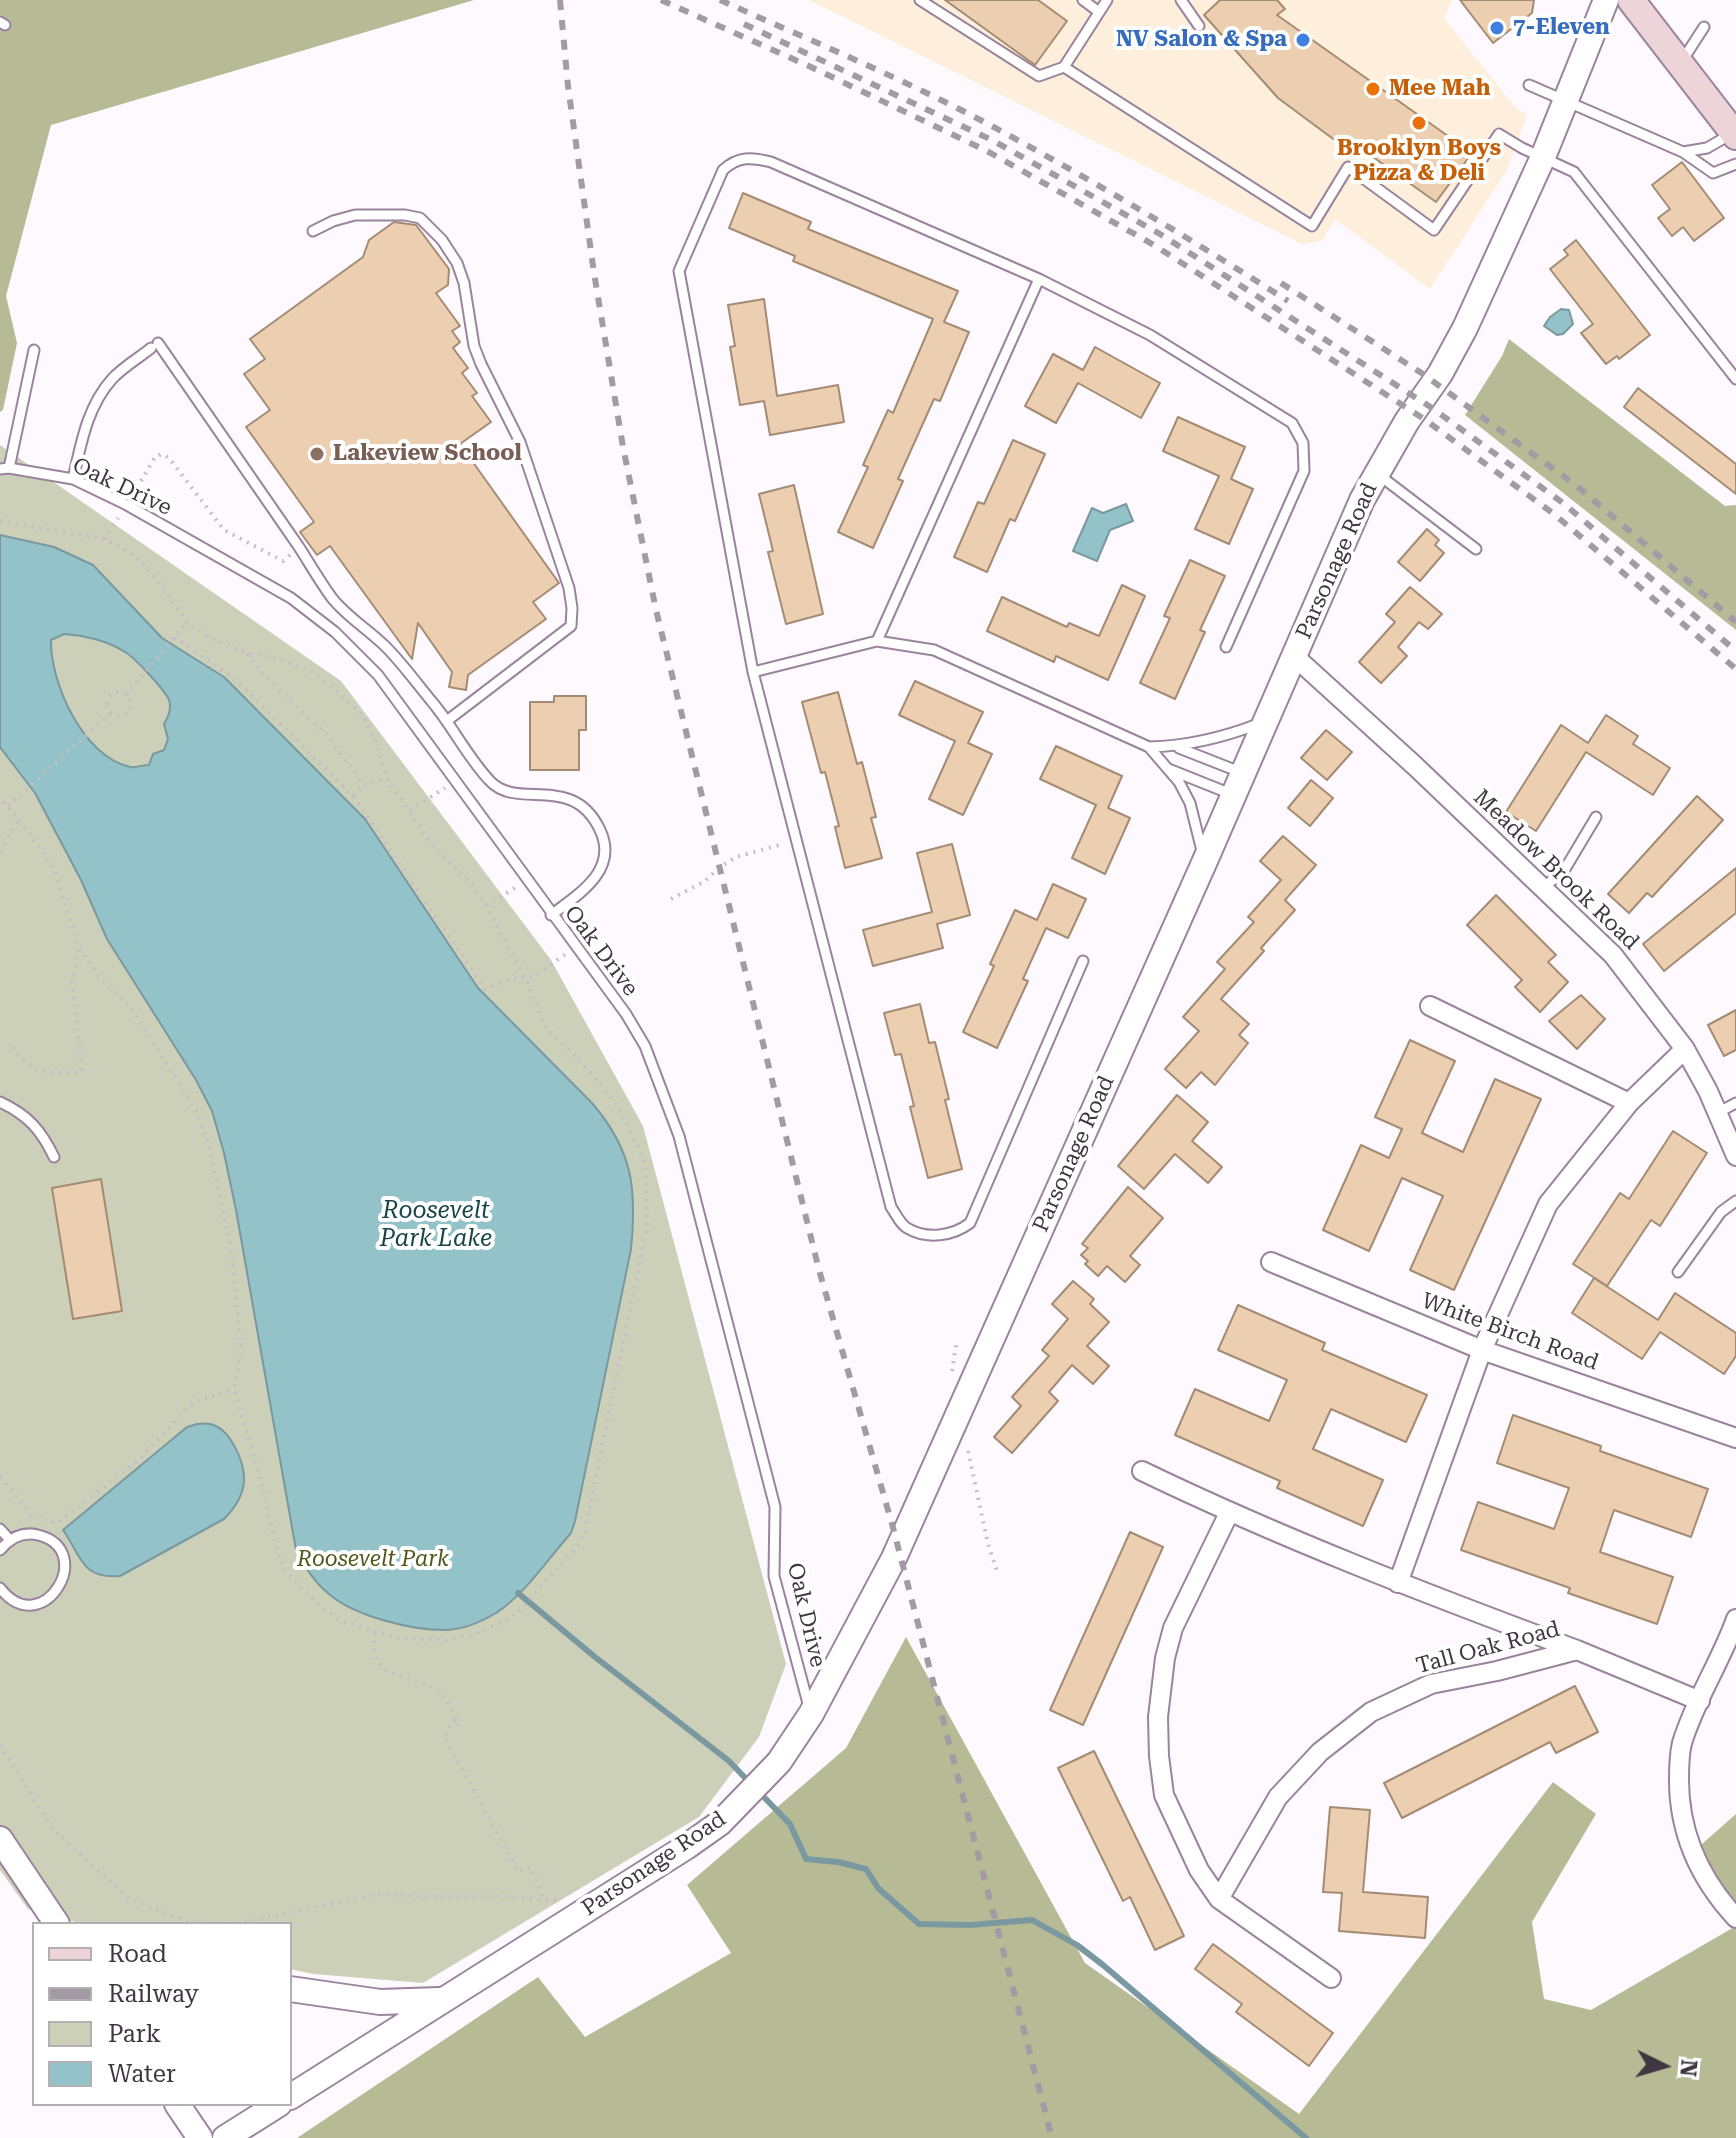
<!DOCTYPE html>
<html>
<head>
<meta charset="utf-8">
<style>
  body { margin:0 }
  #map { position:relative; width:1736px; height:2138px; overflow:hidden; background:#fef9ff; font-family:"Roboto Serif",serif }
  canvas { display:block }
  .legend { position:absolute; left:32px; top:1922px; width:260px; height:184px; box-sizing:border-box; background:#fff; border:2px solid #b3afb3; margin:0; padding:10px 14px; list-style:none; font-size:24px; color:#403641 }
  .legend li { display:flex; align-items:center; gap:16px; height:40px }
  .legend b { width:40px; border:2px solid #b3afb3 }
  .north { position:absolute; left:1624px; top:2026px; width:80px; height:80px; -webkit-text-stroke:6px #fff; paint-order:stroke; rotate:95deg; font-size:22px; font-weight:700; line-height:32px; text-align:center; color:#403641 }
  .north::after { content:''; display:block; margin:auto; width:28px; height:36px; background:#403641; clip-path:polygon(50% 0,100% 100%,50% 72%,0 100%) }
</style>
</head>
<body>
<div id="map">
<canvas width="1736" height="2138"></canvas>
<ul class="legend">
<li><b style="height:10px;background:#ecd4d8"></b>Road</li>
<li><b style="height:10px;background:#a29ba3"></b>Railway</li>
<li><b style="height:22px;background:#cdd0b9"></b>Park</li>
<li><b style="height:22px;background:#93c2c9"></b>Water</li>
</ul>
<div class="north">N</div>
</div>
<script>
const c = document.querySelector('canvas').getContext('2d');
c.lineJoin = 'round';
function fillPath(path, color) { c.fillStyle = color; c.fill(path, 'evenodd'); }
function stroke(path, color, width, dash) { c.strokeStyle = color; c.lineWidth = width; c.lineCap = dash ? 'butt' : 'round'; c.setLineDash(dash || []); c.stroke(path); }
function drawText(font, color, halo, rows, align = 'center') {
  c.font = font + ' "Roboto Serif",serif'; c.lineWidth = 8; c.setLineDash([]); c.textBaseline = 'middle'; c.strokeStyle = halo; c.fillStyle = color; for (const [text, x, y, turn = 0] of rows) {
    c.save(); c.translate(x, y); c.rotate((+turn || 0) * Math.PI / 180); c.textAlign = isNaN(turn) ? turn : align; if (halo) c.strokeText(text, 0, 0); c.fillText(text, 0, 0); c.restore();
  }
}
fillPath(new Path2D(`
  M809 0H1452L1444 18 1515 107 1527 115 1507 170 1430 289 1335 219 1322 241 1302 244Z`), '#fdefdb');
fillPath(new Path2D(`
  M0 445 341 681 551 960 643 1126 786 1664 759 1737 699 1817 423 1983 313 1974 290 1969V1924H83L28 1909 0 1870Z`), '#cdd0b9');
fillPath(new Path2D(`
  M0 0H474L51 125 6 296 17 343 3 410 0 412Z
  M1509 339 1725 506 1736 505V630L1465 415 1502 356Z
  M906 1637 1085 1963 1299 2114 1553 1782 1596 1814 1532 1922 1544 1999 1591 2010 1736 1926V2138H297L538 1977 585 2037 731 1953 687 1885 846 1748Z
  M1736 1814V1913L1694 1851Z`), '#b6bb96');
const water = new Path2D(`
  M1561 309 1569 310 1573 324 1563 334 1557 335 1544 326 1550 317Z
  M1126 504 1133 521 1110 530 1097 561 1073 551 1092 508 1103 513Z
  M0 535 54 547 93 565 162 638 224 677 365 819 478 988 592 1103C633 1151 637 1189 631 1249L575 1521 571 1533C548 1559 525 1594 496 1613 481 1622 462 1630 444 1630 411 1630 354 1616 329 1594 314 1582 305 1567 296 1550L236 1210 224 1153 212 1111 196 1080 107 939 81 880 35 793 0 747ZM64 634C84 635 108 641 125 652 135 658 165 690 169 700 172 708 168 718 164 724L168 739 164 750 153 754 149 765C143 765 135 768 130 767 83 757 50 682 51 640Z
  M197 1424C202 1424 206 1423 210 1424 230 1428 245 1462 244 1481 243 1496 235 1508 224 1519L120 1576C81 1579 82 1557 63 1530L187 1427Z`);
fillPath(water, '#93c2c9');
stroke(water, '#7a98a0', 2);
stroke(new Path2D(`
  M518 1593 595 1657 729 1761 750 1783
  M758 1791 790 1824 806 1859 838 1862 866 1869 878 1888 919 1924 970 1925 1032 1920 1077 1945 1103 1965 1306 2138`), '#7a98a0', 6);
const building = new Path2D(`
  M945 0H1038L1067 21 1035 65Z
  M1220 0H1277L1285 9 1277 15 1472 153 1436 202 1349 140 1344 147 1278 98 1204 15Z
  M1460 0H1534L1532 13 1493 43Z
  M1682 162 1724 218 1694 241 1683 227 1672 236 1658 218 1670 209 1652 185Z
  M743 193 811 222 808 229 958 291 944 322 969 332 940 401 934 399 898 479 903 481 873 548 838 532 868 467 863 465 888 410 893 413 933 319 793 261 795 256 729 228Z
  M394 222 416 225 449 269 448 285 436 293 460 326 452 331 460 342 453 348 468 368 462 373 477 393 472 396 491 422 460 444 559 583 533 602 546 619 468 675 466 690 449 687 452 672 418 623 412 659 330 546 317 555 300 532 314 522 246 427 270 410 244 374 265 359 250 339 363 257 369 240Z
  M1576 240 1650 335 1619 359 1617 356 1606 364 1581 333 1593 324 1550 269 1568 255 1564 250Z
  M764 299 777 396 838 385 844 422 770 435 764 401 740 405 730 347 735 346 728 305Z
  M1095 347 1160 383 1141 418 1078 383 1056 423 1025 406 1053 354 1083 370Z
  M1638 388 1736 464V494L1624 407Z
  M1178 417 1245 447 1231 479 1253 489 1229 544 1195 529 1219 476 1163 451Z
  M1013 440 1045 454 1015 521 1010 519 987 572 954 557 978 502 984 504Z
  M794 485 823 614 786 624 768 552 773 551 759 494Z
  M1427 529 1439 540 1435 545 1444 553 1420 581 1398 562Z
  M1190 560 1225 576 1200 630 1205 632 1175 699 1140 683 1170 618 1164 616Z
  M1122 585 1145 596 1108 680 1056 656 1054 662 987 631 1002 597 1067 627 1069 623 1099 636Z
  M1410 587 1442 614 1428 629 1419 622 1398 647 1407 656 1381 683 1359 662 1395 622 1386 614Z
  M915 681 983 712 968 743 992 754 963 815 929 799 955 741 899 715Z
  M838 692 857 764 862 762 876 817 871 818 882 858 845 868 835 827 839 826 825 772 821 773 802 702Z
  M554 696H586V730H579V770H530V702H554Z
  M1606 715 1638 736 1633 744 1670 768 1653 795 1586 752 1536 831 1506 812 1561 725 1588 743Z
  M1326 730 1352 752 1327 780 1301 758Z
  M1056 746 1122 776 1108 808 1130 818 1105 874 1072 858 1096 805 1040 779Z
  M1311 780 1333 798 1310 826 1288 808Z
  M1697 796 1723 820 1652 897 1647 893 1629 913 1608 894Z
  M1283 836 1316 865 1285 900 1295 910 1261 948 1264 951 1221 999 1249 1024 1239 1035 1248 1043 1215 1085 1201 1072 1186 1088 1165 1069 1199 1031 1183 1017 1225 969 1217 962 1254 922 1248 917 1281 880 1260 861Z
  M952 844 970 915 937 924 943 948 873 966 863 930 932 912 917 853Z
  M1736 868V913L1664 971 1643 944Z
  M1053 884 1086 899 1068 938 1046 928 1023 979 1028 981 997 1048 963 1032 994 966 990 964 1015 910 1037 920Z
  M1496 895 1556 955 1548 962 1568 982 1540 1012 1515 987 1522 980 1467 925Z
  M1581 995 1605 1019 1577 1049 1549 1021Z
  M920 1004 929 1043 935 1042 949 1099 945 1100 962 1169 928 1178 910 1107 914 1106 901 1054 895 1055 884 1013Z
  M1736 1010V1050L1724 1056 1708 1025Z
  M1410 1040 1455 1061 1422 1133 1463 1152 1495 1079 1541 1099 1454 1290 1410 1270 1443 1196 1402 1178 1369 1251 1323 1230 1361 1145 1389 1158 1402 1129 1375 1117Z
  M1177 1095 1208 1122 1192 1141 1222 1167 1208 1183 1175 1154 1144 1189 1118 1166Z
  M1673 1131 1707 1153 1660 1226 1651 1220 1607 1286 1573 1264 1620 1193 1629 1199Z
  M101 1179 122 1311 73 1319 52 1188Z
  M1128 1187 1163 1218 1130 1256 1140 1265 1125 1282 1107 1266 1098 1276 1085 1264 1088 1261 1081 1255 1088 1248 1082 1244Z
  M1594 1278 1658 1320 1675 1293 1736 1333V1356L1724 1374 1660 1332 1642 1359 1572 1313Z
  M1073 1281 1094 1299 1090 1304 1109 1322 1087 1346 1109 1366 1093 1384 1072 1365 1049 1392 1058 1401 1012 1453 994 1437 1021 1406 1012 1397 1049 1356 1042 1350 1068 1319 1052 1304Z
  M1238 1305 1325 1343 1322 1350 1427 1395 1406 1442 1331 1409 1313 1449 1383 1480 1363 1526 1277 1488 1280 1481 1175 1435 1195 1389 1269 1421 1287 1380 1218 1350Z
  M1513 1415 1601 1446 1600 1451 1708 1489 1691 1537 1614 1510 1600 1552 1673 1577 1657 1624 1568 1593 1570 1588 1461 1550 1478 1502 1554 1529 1569 1488 1497 1463Z
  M1130 1532 1163 1547 1083 1725 1050 1710Z
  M1575 1686 1598 1732 1556 1753 1550 1742 1402 1818 1384 1783Z
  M1094 1751 1184 1936 1155 1950 1130 1897 1123 1901 1058 1768Z
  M1330 1807 1370 1810 1363 1892 1428 1897 1425 1938 1339 1931 1342 1893 1323 1892Z
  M1213 1944 1333 2033 1309 2066 1236 2012 1242 2004 1195 1969Z`);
fillPath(building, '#ecceb1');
stroke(building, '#a48b73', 2);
const service = new Path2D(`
  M920 0 1039 76 1064 67
  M1083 0 1099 12
  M1107 0 1064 67 1312 226 1348 167 1434 230 1499 134 1522 148 1574 172 1736 379
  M1181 0 1199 26
  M0 22 5 25
  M1682 61 1704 27
  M1529 85 1683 152 1713 173 1736 164
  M1683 152 1707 148 1731 134
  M313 231 333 221 355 215H405L420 218 442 240 457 263 464 283 474 346 481 364 520 442 569 588 572 608 571 626 448 720
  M158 343C205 411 252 479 299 547 310 564 320 582 332 598 347 617 369 630 386 647 403 664 417 684 433 703 453 727 468 758 490 781 518 811 573 772 600 830 619 870 579 894 551 915
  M9 468 34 350
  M0 469 9 468 73 479 127 505 291 598 335 632 378 675 626 1014 645 1046 679 1136 775 1507 774 1576 809 1707
  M1379 475 1476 549
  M73 479C81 444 87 407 112 379 123 367 139 358 151 348
  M877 641 1039 279
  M753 672 877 641 934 650 1149 747 1179 782 1190 803 1202 851
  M1149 747C1189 746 1222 738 1258 724
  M1179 748 1240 772
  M1171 770 1231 794
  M1542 889 1565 869 1596 817
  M1083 961 970 1223C953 1236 927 1240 907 1228 900 1224 896 1214 891 1207L753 672 679 271 723 170C738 156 752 157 771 162L1039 279 1150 335 1292 423 1303 443 1304 471 1226 647
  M0 1102C28 1115 41 1130 54 1157
  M1717 1113 1736 1103
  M1678 1272 1721 1212 1736 1201
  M0 1529 10 1540
  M0 1550C10 1538 22 1531 38 1535 99 1550 42 1643 0 1588`);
const minor = new Path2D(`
  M1294 656 1415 766 1613 955 1685 1049 1708 1091 1736 1156
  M1430 1006 1629 1103
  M1271 1262 1482 1350 1736 1438
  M1142 1471C1283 1539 1429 1595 1577 1650
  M1229 1513 1173 1628 1165 1658 1158 1717 1159 1756 1164 1795 1199 1870 1219 1899 1331 1978
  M1398 1583 1482 1350 1548 1204 1629 1103 1685 1049
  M1736 1619C1721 1661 1695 1700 1682 1743 1679 1755 1679 1768 1679 1780 1679 1834 1700 1879 1736 1918
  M1219 1899 1278 1797 1320 1752 1371 1712 1431 1684 1497 1671 1577 1650 1700 1701`);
const tertiary = new Path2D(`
  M0 1839 57 1924
  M290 1989 380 2002 439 2000
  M290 2097 686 1847 720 1823 779 1762 811 1714 894 1558 1204 863 1362 500 1407 421 1440 374 1465 328 1543 157 1606 0
  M177 2104 200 2138
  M225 2138 279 2104`);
const secondary = new Path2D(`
  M1631 0 1736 136`);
stroke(service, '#9a839c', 13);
stroke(minor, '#9a839c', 22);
stroke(tertiary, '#9a839c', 28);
stroke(secondary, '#9a839c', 30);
stroke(new Path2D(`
  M137 488 155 457 162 454 169 458 224 530 283 561 290 555
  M0 521 104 539 134 555 154 575 187 622 209 637 245 652 281 659 314 673 344 697 363 716 375 741 387 778 430 842 473 886 486 906 526 979 544 1025 593 1075 618 1107 645 1161 647 1225 585 1530 577 1547 520 1610 505 1621 477 1633 447 1640 396 1638 340 1620 321 1607 285 1571 277 1549 256 1463 234 1390 241 1349 231 1246 208 1143 197 1112 130 1006 99 977 79 948 55 871 28 831 0 797
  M104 539 118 518
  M175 637 237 681 353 796 485 989 508 980 535 976 567 953
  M247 654 260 671 325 733 364 785
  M107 704a12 12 0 1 1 24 0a12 12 0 1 1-24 0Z
  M126 695 187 622
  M353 796 364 785 387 778
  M8 806 111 713
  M410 810 445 788
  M0 851 19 819
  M671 899 705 881 720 867 736 857 783 844
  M486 906 518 886
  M13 1047C32 1076 50 1073 82 1072L72 981 79 948
  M952 1371 956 1345
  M968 1451 988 1544 998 1574
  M0 1477 35 1518
  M44 1520 58 1523 142 1457 186 1409 201 1399 234 1390
  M375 1633C366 1682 410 1672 438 1691 450 1700 454 1717 460 1730
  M455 1720 444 1736 518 1871 531 1867 543 1898
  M0 1745 53 1829 129 1899 187 1921 224 1924
  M237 1924 378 1894 433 1897 502 1896 559 1901`), '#c4bec5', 4, [2, 6]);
stroke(service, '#fff', 9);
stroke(minor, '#fff', 18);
stroke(tertiary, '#fff', 24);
stroke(secondary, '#ecd4d8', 26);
stroke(new Path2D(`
  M560 0 568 86 594 273 623 447 656 610 819 1270 892 1524 1052 2138
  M661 0 811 67 987 151 1154 245 1424 419 1554 514 1736 669
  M720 0C814 42 911 82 1001 131 1099 184 1194 241 1288 301
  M744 24 992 140 1160 234 1432 408 1563 503 1736 651
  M1281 283 1423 374 1577 486 1736 622`), '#a29ba3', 6, [10, 10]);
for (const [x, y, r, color] of [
  [1497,28,8,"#3f7fe0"],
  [1303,40,8,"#3f7fe0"],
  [1373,89,8,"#e8710a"],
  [1419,123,8,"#e8710a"],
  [317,454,8,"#8d6e63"]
]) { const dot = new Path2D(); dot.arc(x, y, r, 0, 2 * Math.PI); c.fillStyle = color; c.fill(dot); stroke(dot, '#fff', 3); }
drawText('bold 22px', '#366cbe', '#fff', [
  ["7-Eleven",1513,28],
  ["NV Salon & Spa",1287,40,"right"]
], 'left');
drawText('bold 22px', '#c56008', '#fff', [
  ["Mee Mah",1389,89],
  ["Brooklyn Boys",1419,149,"center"],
  ["Pizza & Deli",1419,174,"center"]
], 'left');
drawText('bold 22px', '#785e54', '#fff', [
  ["Lakeview School",333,454]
], 'left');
drawText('22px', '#403641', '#fff', [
  ["Oak Drive",122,487,25],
  ["Parsonage Road",1337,561,-66],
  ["Meadow Brook Road",1556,870,44],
  ["Oak Drive",601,951,53],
  ["Parsonage Road",1074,1154,-66],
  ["White Birch Road",1510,1332,20],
  ["Oak Drive",806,1615,77],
  ["Tall Oak Road",1488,1648,-15],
  ["Parsonage Road",654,1864,-34]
]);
drawText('italic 22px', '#52561b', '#fff', [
  ["Roosevelt Park",373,1560]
]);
drawText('italic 24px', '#19454a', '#fff', [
  ["Roosevelt",436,1211],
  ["Park Lake",436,1239]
]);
</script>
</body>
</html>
